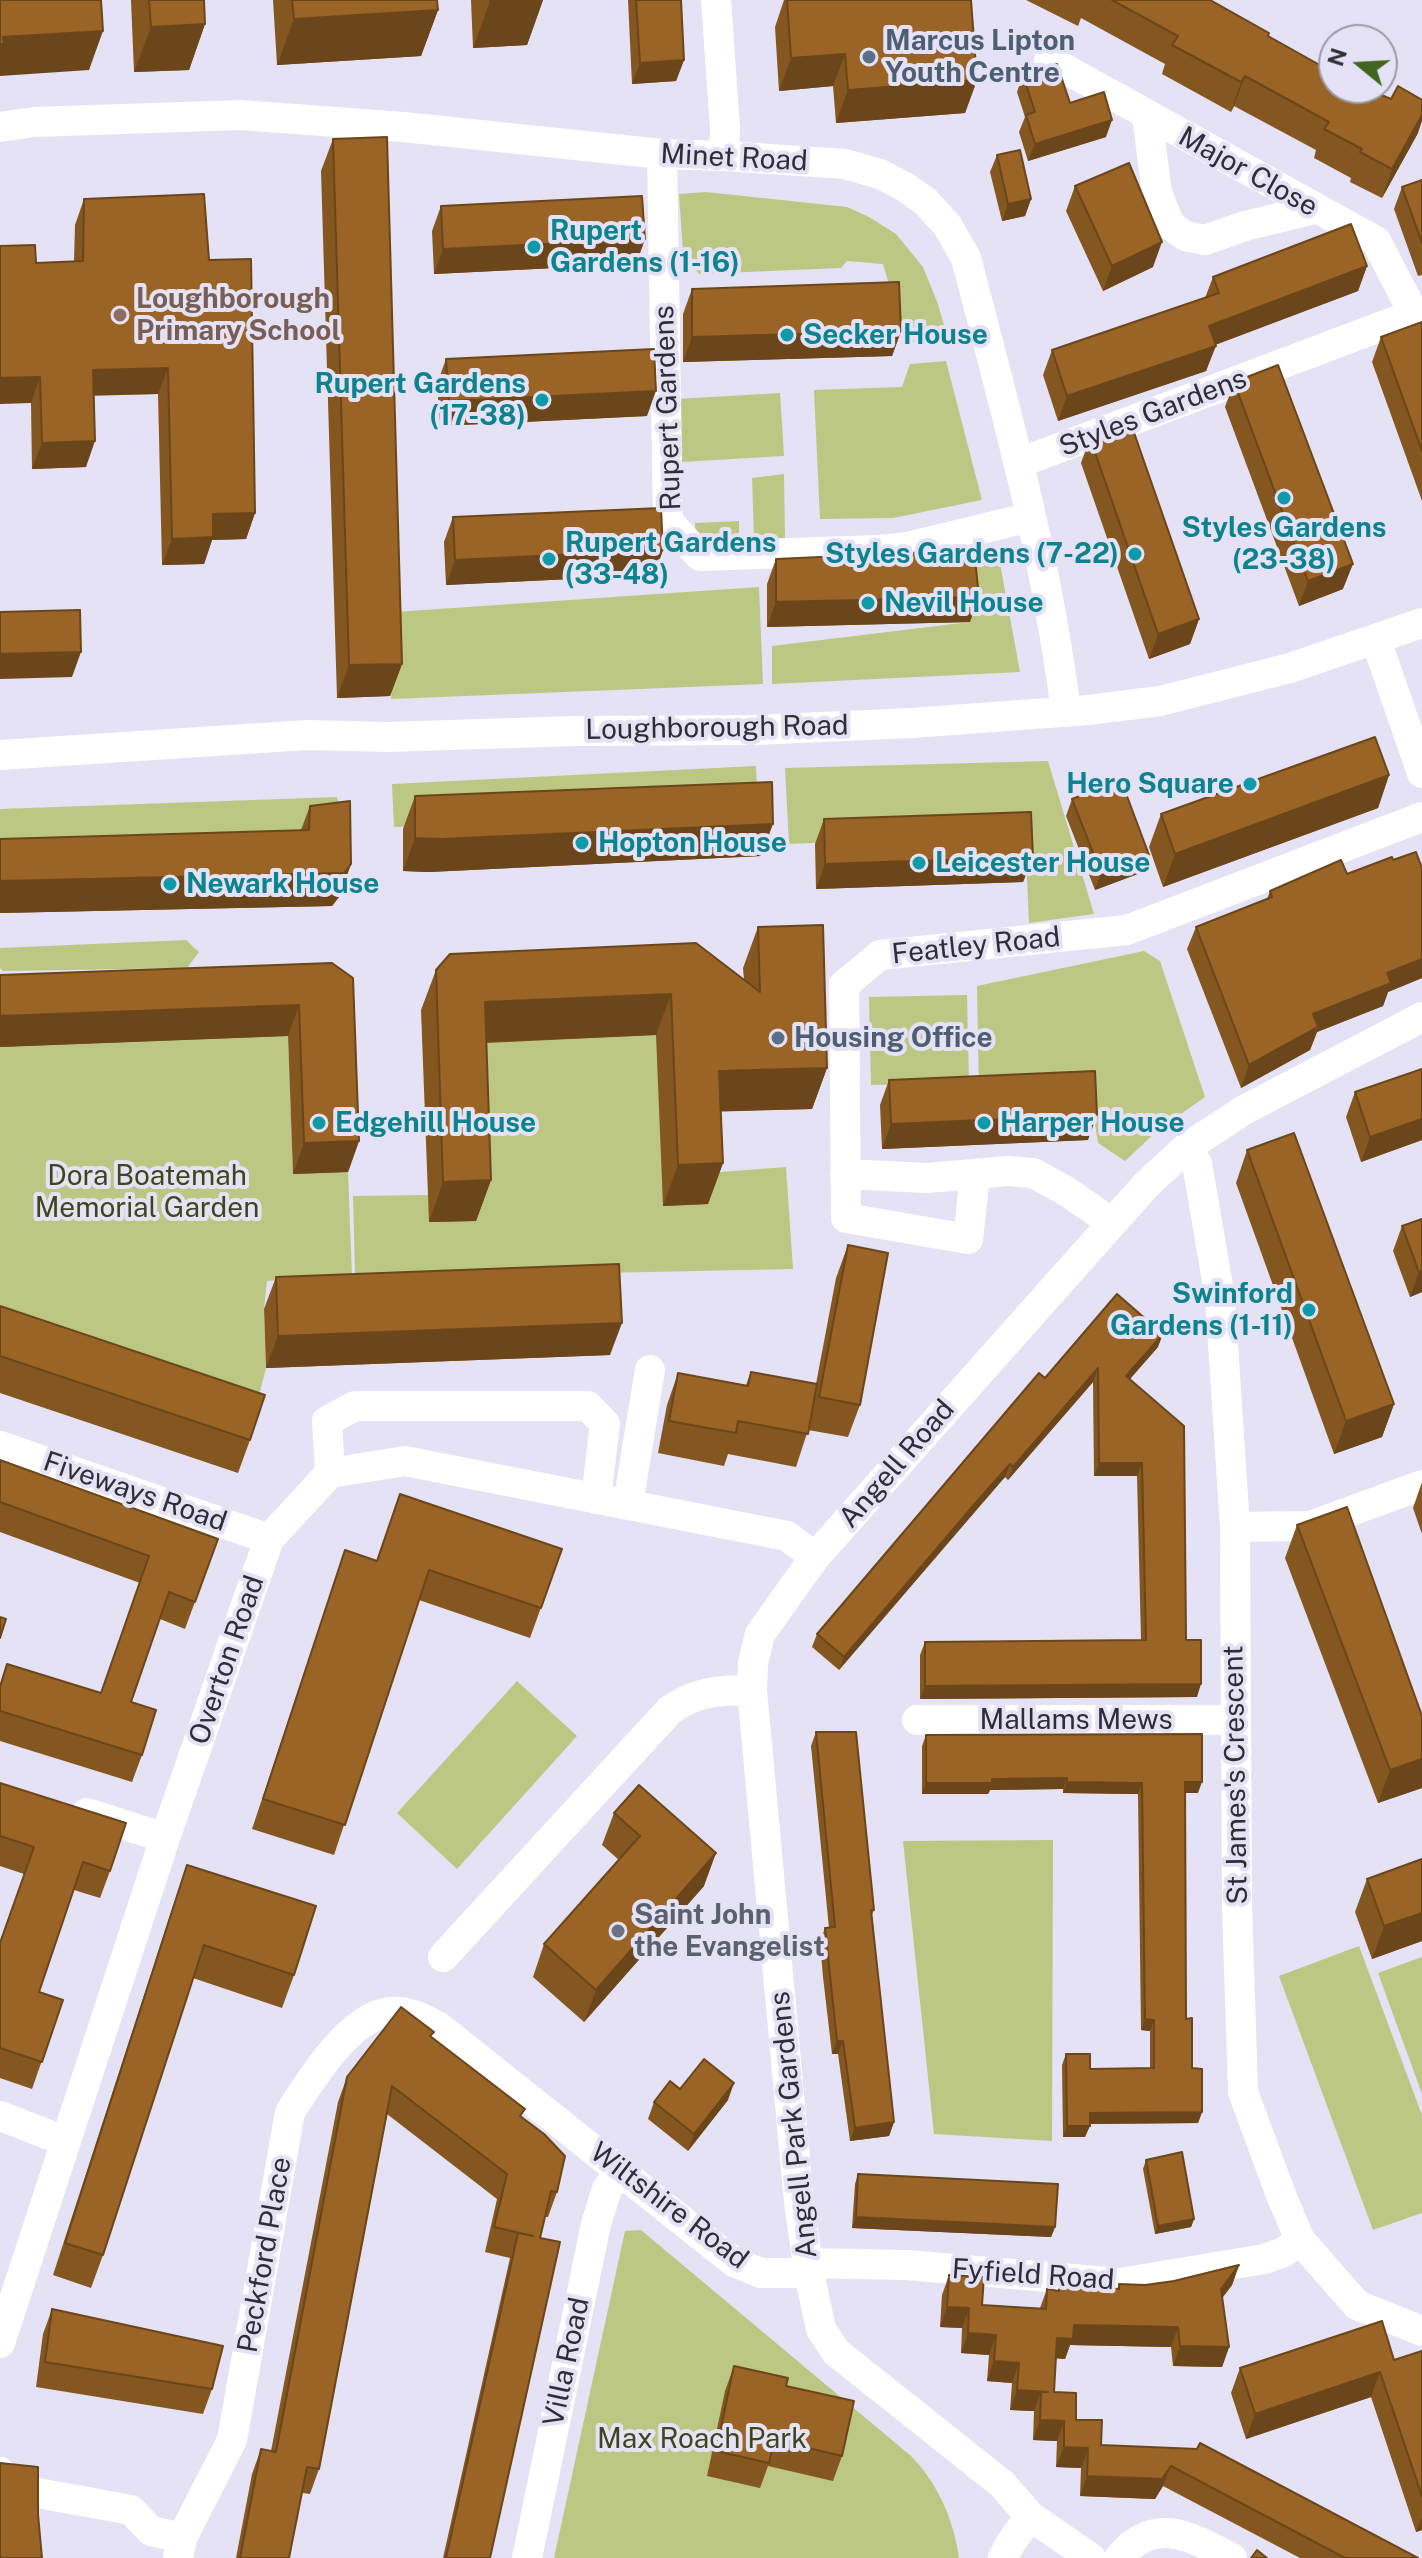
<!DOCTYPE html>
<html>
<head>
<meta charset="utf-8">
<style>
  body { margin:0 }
  #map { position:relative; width:1422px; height:2558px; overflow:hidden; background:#e5e2f5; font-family:"Public Sans",sans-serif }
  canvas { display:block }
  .north { position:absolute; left:1318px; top:24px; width:80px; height:80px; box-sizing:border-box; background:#e5e2f5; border:2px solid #9c9aa8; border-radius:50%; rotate:288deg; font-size:22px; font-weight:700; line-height:32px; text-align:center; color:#2f2e35 }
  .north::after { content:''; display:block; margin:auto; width:28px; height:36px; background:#42661f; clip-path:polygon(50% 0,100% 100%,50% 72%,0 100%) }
</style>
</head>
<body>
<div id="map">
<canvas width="1422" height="2558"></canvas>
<div class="north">N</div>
</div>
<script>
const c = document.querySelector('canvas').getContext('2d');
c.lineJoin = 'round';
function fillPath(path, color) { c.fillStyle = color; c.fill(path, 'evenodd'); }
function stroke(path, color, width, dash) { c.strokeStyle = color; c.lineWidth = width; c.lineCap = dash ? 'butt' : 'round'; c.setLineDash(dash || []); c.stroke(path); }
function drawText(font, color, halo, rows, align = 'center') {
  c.font = font + ' "Public Sans",sans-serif'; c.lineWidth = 8; c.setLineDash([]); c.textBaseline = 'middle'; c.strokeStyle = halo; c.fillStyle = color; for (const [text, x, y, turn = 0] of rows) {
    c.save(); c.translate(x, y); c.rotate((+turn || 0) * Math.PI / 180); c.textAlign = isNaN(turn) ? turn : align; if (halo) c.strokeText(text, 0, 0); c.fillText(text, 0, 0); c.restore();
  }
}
fillPath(new Path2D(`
  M706 192 847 207 869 217 896 234 923 267 938 304 949 343 906 342 883 264 847 261 841 268 699 274 683 252 679 194Z
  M946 361 982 500 893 518 820 519 814 390 902 387 910 364Z
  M780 393 784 456 681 462 677 399Z
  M784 474 785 539 754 538 752 478Z
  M739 521V539L696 540 695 523Z
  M973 558H999L1020 672 772 684V646L970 622Z
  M759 587 763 684 391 699 395 612Z
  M1048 761 1094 914 1029 923 1025 834 789 844 785 768Z
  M756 766 758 812 394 827 392 784Z
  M337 797 345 832 0 871V809Z
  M186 940 199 952 187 968 3 971 0 968V948Z
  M1144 951 1160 961 1205 1097 1158 1130 1125 1161 1098 1143 1090 1091 979 1094 977 986Z
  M967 995 969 1083 871 1085 869 997Z
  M656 1035 707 1173 786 1167 793 1269 455 1276 355 1275 353 1196 428 1195 470 1043Z
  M288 1036 293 1173 348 1172 352 1276 267 1281 264 1309 266 1368 256 1407 0 1316V1047Z
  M517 1681 577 1736 457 1869 397 1813Z
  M1053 1840 1052 2141 934 2134 903 1841Z
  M1359 1946 1422 2115V2213L1373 2230 1279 1976Z
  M1422 1957V2094L1378 1973Z
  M641 2230 911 2456C938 2483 954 2521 959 2558H554L625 2231Z`), '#bcc784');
stroke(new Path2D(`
  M716 0 725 128 724 156
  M1049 60 1376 241 1414 314
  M1147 116 1157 193 1170 225 1185 236 1205 240 1245 226 1315 209
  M0 127 34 122 241 115 403 127 662 154 724 156 845 164 880 174 905 187 925 201 947 225 966 258C1005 408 1047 558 1066 712
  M662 154 668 521 700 556 880 550 907 547 1031 517
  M1019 463 1422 311
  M1376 640 1422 773
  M0 755 307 735 387 737 577 731 754 730 912 723 1088 710 1160 701 1290 668 1422 623
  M1186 1148 1197 1163 1220 1298 1235 1527 1237 1905 1243 2092 1281 2195 1300 2240 1357 2305 1422 2331
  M845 1174 927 1178 1008 1171 1033 1173 1066 1191 1111 1222
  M975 1175 968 1239 846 1218 844 985 880 955 1127 930 1422 817
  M0 1446 269 1539
  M330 1473 327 1421 355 1406H588L605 1424 596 1499
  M628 1504 650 1370
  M1235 1527 1310 1526 1422 1485
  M917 1720H1235
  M87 1813 165 1838
  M443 1957 670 1710C697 1691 720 1690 752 1690
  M0 2116 65 2141
  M808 2263 906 2265 1120 2283 1264 2259 1284 2252 1300 2240
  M809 2273 799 2202 752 1690 753 1663 760 1634 815 1557 1147 1184 1186 1148 1244 1110 1422 1017
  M0 2343 165 1838 269 1539 330 1473 405 1461 787 1536 815 1557
  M0 2472 16 2489 131 2510 151 2531 182 2538
  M178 2558 182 2538 232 2440 290 2112C311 2080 354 2007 399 2012 414 2013 427 2021 439 2027L734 2262 761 2273H809L821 2329 836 2352 1002 2484 1030 2516 1091 2558
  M527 2558 596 2224 607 2189 620 2172
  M1003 2558 1010 2544 1030 2516
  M1119 2558C1155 2514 1191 2537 1232 2558`), '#fff', 30);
fillPath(new Path2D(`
  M131 0H204L205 24 189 70 134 72Z
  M273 0H437L438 10 421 56 277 65Z
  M471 0H543L527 45 473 48Z
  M628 0H681L684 60 676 81 632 84Z
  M784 0H971L977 80 965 113 836 123 833 86 779 91 775 27Z
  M1026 0H1210L1418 133 1382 198 1350 182 1351 178 1314 158 1316 150 1234 106 1231 112 1162 74 1165 64 1081 18 1078 26Z
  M1023 75 1070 103 1106 137 1028 161 1019 132 1025 117 1017 92Z
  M333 139 402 664 390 696 337 698 321 171Z
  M997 155 1031 199 1025 216 1002 221 990 172Z
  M1422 180V275L1418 276 1394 209 1402 187Z
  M1075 186 1153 267 1103 291 1066 211Z
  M84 199 209 260 255 513 246 539 212 540 204 564 162 565 158 394 94 395 86 467 32 469 31 403 36 263 74 262 75 225Z
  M441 206 645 239 636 264 434 274 432 231Z
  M1367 266 1358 291 1215 345 1206 371 1058 421 1043 375 1052 350 1205 298 1213 277Z
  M692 289 901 331 892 356 683 362V314Z
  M1422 322V501L1372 362 1381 337Z
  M446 359 647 416 440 426 437 384Z
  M1234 382 1343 589 1299 606 1225 407Z
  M1090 438 1199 619 1190 644 1149 659 1081 463Z
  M453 517 663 550 654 575 446 585 444 542Z
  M776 559 970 622 767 627V584Z
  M1389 775 1378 808 1163 887 1149 847 1161 814Z
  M415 796 761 856 429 872 403 871V829Z
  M1072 799 1143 872 1095 890 1066 816Z
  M310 806 351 864 339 897 332 906 0 913V839L301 830Z
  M824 819 1033 857 1023 882 816 889 815 844Z
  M1347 874 1422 978 1388 992 1383 1006 1317 1032 1310 1050 1241 1088 1187 949 1196 927 1267 899 1270 891Z
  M758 927 827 1068 812 1109 721 1111 723 1163 708 1204 663 1206 656 1035 486 1043 491 1180 476 1221 429 1222 421 1010 436 970 744 980 743 968Z
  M332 963 359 1141 348 1172 293 1174 288 1036 0 1047Z
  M1422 1069V1140L1361 1162 1346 1117 1355 1092Z
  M889 1080 1088 1140 882 1149 880 1105Z
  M1247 1150 1394 1404 1382 1437 1334 1454 1236 1183Z
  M1422 1219V1292L1410 1297 1393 1251 1402 1226Z
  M848 1245 860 1405 848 1437 808 1430 796 1467 728 1454 724 1466 658 1453 667 1405 678 1373 746 1385 751 1372 816 1384 836 1278Z
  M276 1277 610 1355 266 1368 264 1309Z
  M0 1306 250 1440 238 1473 0 1393Z
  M1158 1347 1130 1379 1186 1640 1197 1697 920 1699V1655L925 1642 1141 1640 1137 1476H1094L1093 1382 1008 1480 1005 1477 974 1512 839 1670 812 1647 817 1634 1045 1378Z
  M0 1460 218 1539 185 1629 160 1619 131 1702 142 1755 132 1782 0 1741V1684L7 1664 101 1693 140 1583 0 1532Z
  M1422 1482V1534L1413 1508Z
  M1297 1525 1422 1716V1788L1378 1803 1285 1558Z
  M562 1549 530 1638 419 1600 334 1855 252 1829 345 1550 377 1561Z
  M816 1732 874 1910 871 1917 894 2122 889 2136 850 2141 838 2054H832L823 1977 820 1942 825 1928H829L811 1746Z
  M926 1735 1198 1793H1185L1186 2019 1192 2068 1202 2112 1198 2123 1090 2124 1085 2137H1063L1062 2065 1066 2054 1090 2069 1150 2068V2031L1141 2030 1138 1794 1063 1793V1789L990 1790 988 1794H922V1746Z
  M0 1783 110 1871 100 1898 74 1890 39 1992 63 2000 32 2089 0 2078V1942L24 1874 0 1866Z
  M614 1813 704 1886 584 2022 533 1977 544 1944 619 1860 602 1845Z
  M1422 1859V1941L1372 1959 1355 1912 1367 1879Z
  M187 1865 294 1975 282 2008 193 1978 103 2255 91 2288 53 2275 176 1897Z
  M432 2037 522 2118 557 2192 548 2217H545L540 2238 490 2558H443L510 2258 485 2252 497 2199 387 2114 319 2469 310 2494 302 2493 289 2558H236L252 2474 261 2449 271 2451 338 2102 347 2077Z
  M680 2089 728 2100 688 2151 648 2119 654 2102Z
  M1146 2160 1194 2219 1191 2227 1155 2234 1143 2169Z
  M858 2174 1055 2227 1051 2237 852 2228 855 2184Z
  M1239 2265 1232 2285 1222 2298 1229 2347 1222 2367 1173 2366 1171 2347 1070 2345 1065 2359 1056 2358 1054 2392 1076 2420 1101 2445 1197 2449 1418 2558H1300L1163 2486 1155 2499 1080 2496 1081 2468 1056 2467 1057 2441 1033 2440 1034 2411 1010 2410 1012 2383 987 2381 989 2355 961 2353 962 2328 940 2327 942 2295 949 2275 982 2305 1040 2308 1047 2289 1058 2291 1060 2286 1117 2289 1119 2284 1145 2285 1174 2281Z
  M52 2309 212 2389 203 2414 36 2387 43 2334Z
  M1422 2351V2530L1416 2532 1371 2397 1246 2439 1231 2393 1240 2368 1394 2360Z
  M734 2366 786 2386 842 2456 833 2481 768 2466 760 2488 707 2476 725 2391Z`), '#845620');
fillPath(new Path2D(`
  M528 0H543L527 45 473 48 490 2Z
  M438 10 421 56 277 65 294 19Z
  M205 24 189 70 134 72 151 27Z
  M103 31 89 70 0 76V44L3 37Z
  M845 54 833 86 779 91 791 58Z
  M684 60 676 81 632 84 640 63Z
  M1245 76 1234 106 1231 112 1241 82Z
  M977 80 965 113 836 123 848 90Z
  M1422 115V121L1418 133 1382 198 1392 169Z
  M1112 120 1106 137 1028 161 1035 144Z
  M1031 199 1025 216 1002 221 1008 204Z
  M645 239 636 264 434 274 443 249Z
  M1162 242 1153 267 1103 291 1112 266Z
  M1367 266 1358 291 1204 349 1216 346 1206 371 1058 421 1067 396 1209 326Z
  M901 331 892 356 683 362 692 337Z
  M168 368 158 394 84 396 93 370Z
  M40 377 31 403 0 404V378Z
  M656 391 647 416 440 426 449 401Z
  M95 441 86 467 32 469 42 443Z
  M255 513 246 539 212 540 204 564 162 565 172 539 213 514Z
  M663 550 654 575 446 585 455 560Z
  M1353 564 1343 589 1299 606 1308 581Z
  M979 597 970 622 767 627 776 602Z
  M1199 619 1190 644 1149 659 1158 634Z
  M81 652 72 677 0 679V654Z
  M402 664 390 696 337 698 349 665Z
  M1389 775 1378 808 1163 887 1175 854Z
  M773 824 761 856 429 872 403 871 415 838Z
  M1149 855 1143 872 1095 890 1101 873Z
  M1033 857 1023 882 816 889 825 864Z
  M351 864 339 897 332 906 0 913V881Z
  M1422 957V978L1388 992 1383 1006 1317 1032 1310 1050 1241 1088 1249 1065 1313 1014 1387 973Z
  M671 994 656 1035 470 1043 485 1002Z
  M299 1005 288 1036 0 1047V1016Z
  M827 1068 812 1109 704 1112 719 1071Z
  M1097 1115 1088 1140 882 1149 891 1124Z
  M1422 1119V1140L1361 1162 1370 1137Z
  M359 1141 348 1172 293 1174 304 1143Z
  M723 1163 708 1204 663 1206 678 1165Z
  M491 1180 476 1221 429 1222 443 1182Z
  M1422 1271V1292L1410 1297 1419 1272Z
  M622 1323 610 1355 266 1368 278 1336Z
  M1163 1334 1158 1347 1121 1389 1126 1376Z
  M1098 1368 1093 1382 1008 1480 1013 1467Z
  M1394 1404 1382 1437 1334 1454 1346 1421Z
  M1099 1463H1142L1137 1476H1094Z
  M1010 1464 1005 1477 839 1670 844 1657Z
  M1201 1684 1197 1697 920 1699 925 1686Z
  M1422 1759V1788L1378 1803 1390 1770Z
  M1067 1778 1063 1789 990 1790 988 1794H922L926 1783 992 1779Z
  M1067 1782 1142 1783 1138 1794 1063 1793Z
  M1185 1782H1202L1198 1793H1181Z
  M716 1853 704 1886 584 2022 596 1990Z
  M1422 1913V1941L1372 1959 1384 1926Z
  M1145 2019 1154 2020 1150 2031 1141 2030Z
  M837 2041H843L838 2054H832Z
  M734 2083 728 2100 688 2151 694 2134Z
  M1202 2112 1198 2123 1086 2124 1090 2113Z
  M894 2122 889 2136 850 2141 855 2128Z
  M1067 2126H1090L1085 2137H1063Z
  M856 2217 1055 2227 1051 2237 852 2228Z
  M1194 2219 1191 2227 1155 2234 1158 2226Z
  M1239 2265 1232 2285 1214 2309 1221 2289Z
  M947 2307 969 2308 962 2328 940 2327Z
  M1074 2325 1178 2327 1171 2347 1070 2345 1065 2359 1050 2358 1057 2338Z
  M968 2333 996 2335 989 2355 961 2353Z
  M1180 2346 1229 2347 1222 2367 1173 2366Z
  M994 2361 1019 2363 1012 2383 987 2381Z
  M1380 2372 1371 2397 1246 2439 1255 2414Z
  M1017 2390 1041 2392 1034 2411 1010 2410Z
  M1040 2420 1064 2421 1057 2441 1033 2440Z
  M1064 2447 1088 2448 1081 2468 1056 2467Z
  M1171 2466 1163 2486 1155 2499 1080 2496 1087 2476Z
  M1422 2517V2530L1416 2532Z`), '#6b461a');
const building = new Path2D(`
  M0 0H101L103 31 3 37 4 44H0Z
  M149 0H204L205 24 151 27Z
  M292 0H437L438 10 294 19Z
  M490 0H528L490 2Z
  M636 0H681L684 60 640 63Z
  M787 0H971L977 80 848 90 845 54 791 58Z
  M1112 0H1210L1269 33 1268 36 1334 73V88H1365L1391 99 1398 86 1422 100V115L1392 169 1360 152 1362 149 1324 129 1329 122 1245 76 1241 82 1172 45 1178 36Z
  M1057 64 1070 103 1104 92 1112 120 1035 144 1026 115 1035 112 1023 75Z
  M387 137 402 664 349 665 333 139Z
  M1020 150 1031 199 1008 204 997 155Z
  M1129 163 1162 242 1112 266 1075 186Z
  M1422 180V243L1402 187Z
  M204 194 209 260 251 259 255 513 213 514V537L172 539 168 368 93 370 95 441 42 443 40 377 0 378V246L35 245 36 263 83 261 84 199Z
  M642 196 645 239 443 249 441 206Z
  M1351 224 1367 266 1209 326 1216 346 1067 396 1052 350 1219 293 1213 277Z
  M899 282 901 331 692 337V289Z
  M1422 322V451L1381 337Z
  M654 349 656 391 449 401 446 359Z
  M1278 365 1353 564 1308 581 1234 382Z
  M1131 424 1199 619 1158 634 1090 438Z
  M661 508 663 550 455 560 453 517Z
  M974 550 979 597 776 602V559Z
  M80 610 81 652 0 654V612Z
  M1375 737 1389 775 1175 854 1161 814Z
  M1121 780 1149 855 1101 873 1072 799Z
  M772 782 773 824 441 839 415 838V796Z
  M350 801 351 864 344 873 0 881V839L309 830 310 806Z
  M1031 812 1033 857 825 864 824 819Z
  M1416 852 1422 868V959L1387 973 1391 983 1313 1014 1318 1027 1249 1065 1196 927 1272 897 1270 891 1341 860 1347 874 1392 857 1393 860Z
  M823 925 827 1068 719 1071 723 1163 678 1165 671 994 485 1002 491 1180 443 1182 436 970 450 954 696 943 760 992 758 927Z
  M332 963 353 978 359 1141 304 1143 299 1005 0 1016V975Z
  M1422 1069V1119L1370 1137 1355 1092Z
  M1095 1071 1097 1115 891 1124 889 1080Z
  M1294 1133 1394 1404 1346 1421 1247 1150Z
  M1422 1219V1271L1419 1272 1402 1226Z
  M848 1245 888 1253 860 1405 819 1397Z
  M619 1264 622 1323 278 1336 276 1277Z
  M1117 1294 1163 1334 1126 1376 1184 1426 1186 1640H1201V1684L925 1686V1642L1146 1640 1142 1463H1099L1098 1368 1013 1467 1010 1464 979 1499 844 1657 817 1634 1039 1373 1045 1378Z
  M0 1306 265 1395 250 1440 0 1356Z
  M751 1372 817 1384 808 1434 738 1421 736 1433 669 1421 678 1373 748 1386Z
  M0 1460 218 1539 195 1602 169 1592 131 1702 156 1710 142 1755 0 1711V1687L7 1664 101 1693 149 1556 0 1502Z
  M400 1494 562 1549 541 1608 429 1570 345 1825 263 1799 345 1550 377 1561Z
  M1347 1507 1422 1716V1759L1390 1770 1297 1525Z
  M0 1617 6 1619 0 1638Z
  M816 1732H856L874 1910H871L894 2122 855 2128 843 2041H837L825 1928 835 1927Z
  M1202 1734V1782H1185L1186 2019 1192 2018V2068L1202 2069V2112L1090 2113V2126H1067L1066 2054H1090V2069L1154 2068V2020L1145 2019 1142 1783 1067 1782V1778L992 1779V1783H926V1735Z
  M0 1783 126 1823 110 1871 83 1862 39 1992 63 2000 42 2062 0 2048V1943L34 1847 0 1836Z
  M639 1785 716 1853 596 1990 544 1944 640 1836 614 1813Z
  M1422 1859V1913L1384 1926 1367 1879Z
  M187 1865 316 1906 294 1975 204 1945 103 2255 65 2243Z
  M401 2007 434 2032 430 2036 525 2109 520 2116 544 2134 565 2156 557 2192 551 2191 540 2238 560 2242 490 2558H446L518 2233 533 2236 494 2227 507 2174 392 2086 319 2469 307 2467 289 2558H240L261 2449 276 2452 347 2077Z
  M704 2059 734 2083 694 2134 654 2102 670 2081 680 2089Z
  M1182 2152 1194 2219 1158 2226 1146 2160Z
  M858 2174 1058 2184 1055 2227 856 2217Z
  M1239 2265 1221 2289 1229 2347 1180 2346 1178 2327 1074 2325 1073 2339 1057 2338 1054 2392 1076 2393V2420H1102L1101 2445 1197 2449 1200 2443 1418 2558H1345L1171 2466 1162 2479 1087 2476 1088 2448 1064 2447V2421L1040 2420 1041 2392H1048L1017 2390 1019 2363 994 2361 996 2335 968 2333 969 2308 947 2307 949 2275 984 2277 982 2305 1046 2309 1047 2289 1059 2291 1060 2286 1119 2289V2284L1145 2285 1174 2281Z
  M52 2309 223 2346 212 2389 45 2362Z
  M1382 2321 1394 2360 1422 2351V2496L1380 2372 1255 2414 1240 2368Z
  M734 2366 788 2378 786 2386 854 2401 842 2456 774 2440 769 2463 716 2451Z
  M0 2463 38 2467V2514L42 2558H0Z
  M1257 2550 1267 2558H1251Z`);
fillPath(building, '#996425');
stroke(building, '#6b461a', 2);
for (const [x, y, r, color] of [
  [869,57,8,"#5c6f8a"],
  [534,247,8,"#0f9aa8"],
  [120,315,8,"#8d6e63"],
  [787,335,8,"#0f9aa8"],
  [542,400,8,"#0f9aa8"],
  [1284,498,8,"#0f9aa8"],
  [1135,554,8,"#0f9aa8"],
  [549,559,8,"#0f9aa8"],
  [868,603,8,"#0f9aa8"],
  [1250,784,8,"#0f9aa8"],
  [582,843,8,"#0f9aa8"],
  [919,863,8,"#0f9aa8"],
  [170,884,8,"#0f9aa8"],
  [778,1038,8,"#5c6f8a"],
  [319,1123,8,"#0f9aa8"],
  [984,1123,8,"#0f9aa8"],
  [1309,1310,8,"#0f9aa8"],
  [618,1931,8,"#6b7280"]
]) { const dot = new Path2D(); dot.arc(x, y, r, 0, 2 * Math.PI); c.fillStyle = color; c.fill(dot); stroke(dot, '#e5e2f5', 3); }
drawText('bold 28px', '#4e5e75', '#e5e2f5', [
  ["Marcus Lipton",885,41],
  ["Youth Centre",885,73],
  ["Housing Office",794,1038]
], 'left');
drawText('28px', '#2f2e35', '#e5e2f5', [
  ["Minet Road",734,158,3],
  ["Major Close",1248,172,29],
  ["Rupert Gardens",668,408,-92],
  ["Styles Gardens",1153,413,-21],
  ["Loughborough Road",717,728,-1],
  ["Featley Road",976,946,-6],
  ["Angell Road",897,1464,-49],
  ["Fiveways Road",135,1492,19],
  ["Overton Road",227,1660,-71],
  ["Mallams Mews",1076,1720],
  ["St James's Crescent",1236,1775,-91],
  ["Angell Park Gardens",794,2125,-96],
  ["Wiltshire Road",669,2206,37],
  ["Peckford Place",265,2255,-80],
  ["Fyfield Road",1033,2275,4],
  ["Villa Road",567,2362,-78]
]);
drawText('bold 28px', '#0d838f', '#e5e2f5', [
  ["Rupert",550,231],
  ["Gardens (1-16)",550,263],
  ["Secker House",803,335],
  ["Rupert Gardens",526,384,"right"],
  ["(17-38)",526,416,"right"],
  ["Styles Gardens",1284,528,"center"],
  ["(23-38)",1284,560,"center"],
  ["Rupert Gardens",565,543],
  ["(33-48)",565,575],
  ["Styles Gardens (7-22)",1119,554,"right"],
  ["Nevil House",884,603],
  ["Hero Square",1234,784,"right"],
  ["Hopton House",598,843],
  ["Leicester House",935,863],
  ["Newark House",186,884],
  ["Edgehill House",335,1123],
  ["Harper House",1000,1123],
  ["Swinford",1293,1294,"right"],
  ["Gardens (1-11)",1293,1326,"right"]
], 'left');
drawText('bold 28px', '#785e54', '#e5e2f5', [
  ["Loughborough",136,299],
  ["Primary School",136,331]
], 'left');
drawText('28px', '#40461c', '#e5e2f5', [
  ["Dora Boatemah",147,1176],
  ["Memorial Garden",147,1208],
  ["Max Roach Park",702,2439]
]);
drawText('bold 28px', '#5b616d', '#e5e2f5', [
  ["Saint John",634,1915],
  ["the Evangelist",634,1947]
], 'left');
</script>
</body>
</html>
